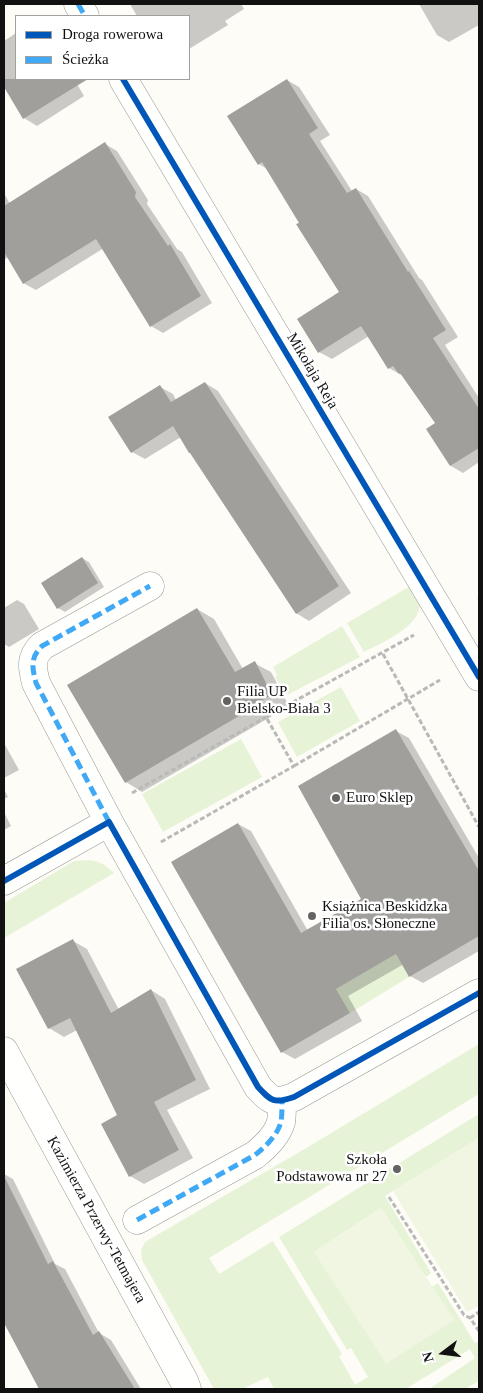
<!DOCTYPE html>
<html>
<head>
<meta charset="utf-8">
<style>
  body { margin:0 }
  #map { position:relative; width:483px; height:1393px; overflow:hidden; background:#fdfcf7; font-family:"Times New Roman",serif }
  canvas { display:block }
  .frame { position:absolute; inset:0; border:5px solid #111; pointer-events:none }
  .legend { position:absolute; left:15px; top:15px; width:175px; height:65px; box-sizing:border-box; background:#fff; border:1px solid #a0a0a0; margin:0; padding:6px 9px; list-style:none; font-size:15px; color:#111 }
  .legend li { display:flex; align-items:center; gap:10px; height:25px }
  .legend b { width:25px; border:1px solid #a0a0a0 }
  .north { position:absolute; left:418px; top:1328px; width:50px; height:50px; -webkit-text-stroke:4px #fff; paint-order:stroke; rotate:255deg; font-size:14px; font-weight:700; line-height:20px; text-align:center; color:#111 }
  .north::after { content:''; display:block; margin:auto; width:18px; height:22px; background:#111; clip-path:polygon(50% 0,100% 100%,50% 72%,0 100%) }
</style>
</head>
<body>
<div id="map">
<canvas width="483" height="1393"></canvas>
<div class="frame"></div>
<ul class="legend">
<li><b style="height:6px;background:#0057b8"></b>Droga rowerowa</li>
<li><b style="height:6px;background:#3fa9f5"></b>Ścieżka</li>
</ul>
<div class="north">N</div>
</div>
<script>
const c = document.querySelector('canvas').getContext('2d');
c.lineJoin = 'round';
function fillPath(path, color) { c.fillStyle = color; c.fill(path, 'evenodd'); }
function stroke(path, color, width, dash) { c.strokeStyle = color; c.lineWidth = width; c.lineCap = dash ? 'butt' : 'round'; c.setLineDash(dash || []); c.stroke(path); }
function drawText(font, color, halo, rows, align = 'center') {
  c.font = font + ' "Times New Roman",serif'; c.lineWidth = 5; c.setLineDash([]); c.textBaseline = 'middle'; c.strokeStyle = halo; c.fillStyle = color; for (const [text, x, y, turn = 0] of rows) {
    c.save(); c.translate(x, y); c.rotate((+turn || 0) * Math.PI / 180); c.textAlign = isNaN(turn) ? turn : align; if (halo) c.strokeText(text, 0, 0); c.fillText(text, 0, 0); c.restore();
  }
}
fillPath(new Path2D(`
  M412 585C414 588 416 591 418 595 430 623 383 642 364 652L347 623Z
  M342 626 360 657 289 694 284 693 275 677 277 675 273 667Z
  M341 687 360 721 297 757 278 722Z
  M241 739 262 777 163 832 142 794Z
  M88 860C100 861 106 865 114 873L4 938V903L74 861Z
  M396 954 409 977 350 1013 336 989Z
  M479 1044V1094L209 1258 219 1274 273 1241 342 1354 339 1356 355 1385 368 1377 351 1348 347 1350 279 1237 479 1114V1138L385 1196 431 1273 426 1277 381 1208 314 1252 454 1320 432 1287 438 1283 475 1343 479 1342V1381L465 1389H429L475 1358 470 1349 406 1389H274L268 1377 242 1389H214L142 1260 141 1250 145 1242 308 1147Z`), '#e7f3d7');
fillPath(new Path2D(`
  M479 1138V1305L467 1312 393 1191Z
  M381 1208 454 1320 386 1364 314 1252Z`), '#f0f6e1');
fillPath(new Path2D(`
  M130 4H241L244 9 225 21 228 25 189 49V16H137Z
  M419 4H479V25L449 42 437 35Z
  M16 33V79H74L84 96 37 126 24 118 4 85V41Z
  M287 80 299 87 330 135 320 141 352 191 356 189 368 196 419 278 422 280 458 337 445 345 479 398V462L463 473 451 466 428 429 437 423 403 374 401 375 389 368 369 336 332 359 319 352 341 293 301 223 267 169 259 164Z
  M105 144 117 151 148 200 147 204 177 249 182 252 212 303 163 333 151 326 104 248 36 290 23 283 8 257 4 260V193L10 204Z
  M205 383 218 391 351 593 309 621 296 613 181 437 145 459 132 452 160 387 173 394 176 400Z
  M82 558 89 562 104 587 65 612 58 608Z
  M17 600 24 604 39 629 9 647 4 644V608Z
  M197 609 214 619 243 669 254 663 271 672 288 704 271 714 272 716 142 792 126 782Z
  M396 731 409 738 479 858V951L423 983 410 976 404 964 348 996 362 1021 295 1059 282 1052 238 824 251 831 308 931 362 899Z
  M4 743 19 770 4 778Z
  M4 789 8 797 4 799Z
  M4 812 11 826 4 830Z
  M73 941 87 949 119 1010 151 990 165 999 210 1089 167 1110 193 1158 144 1184 130 1176 119 1116 77 1030 64 1037 49 1028Z
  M4 1174 13 1179 55 1264 65 1269 99 1333 111 1340 141 1389H41L4 1320V1312L15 1306 4 1284Z`), '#0003');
fillPath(new Path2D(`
  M4 79H88L23 119 4 87Z
  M287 79 318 128 309 134 347 193 356 188 408 272 409 271 446 330 433 338 479 409V448L450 466 426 429 435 423 400 373 399 374 393 366 388 369 361 326 318 353 297 319 339 292 296 224 299 223 262 162 258 165 227 116Z
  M105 142 136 192 135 197 168 246 170 244 201 296 150 327 96 239 23 284 4 252V206Z
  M205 382 339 586 296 614 190 453H189L173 426 131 453 108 417 160 385 171 402Z
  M82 557 98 583 57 609 41 583Z
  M197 608 235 672 255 661 272 695 255 704 256 706 125 783 67 685Z
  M396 729 479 871V936L409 977 396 954 336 989 350 1013 281 1053 171 862 238 823 301 933 361 899 298 786Z
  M73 939 111 1013 151 989 196 1080 154 1102 179 1150 129 1177 101 1124 117 1115 70 1018 48 1029 16 969Z
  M4 1176 48 1264 53 1261 93 1335 99 1331 135 1389H39L4 1323Z`), '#a19f9c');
const street = new Path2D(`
  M78 4 85 16
  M123 79 479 677
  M109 822 36 683C32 667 30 658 42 646L150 586
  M4 881 109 822 258 1087C271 1101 274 1104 294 1097L479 993
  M4 1051 184 1381 187 1389
  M137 1220 255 1155C265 1147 277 1136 281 1122 282 1116 282 1108 282 1101`);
stroke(street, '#979795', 29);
stroke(new Path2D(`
  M479 598V599
  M383 654 479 827
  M294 766 440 680
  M132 793 266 717
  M161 842 294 766 266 717 414 635
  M389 1197 464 1315 470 1318 479 1331
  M470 1318 479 1312`), '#b9b9b8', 3, [5, 2.5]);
stroke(street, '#fffffe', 28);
stroke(new Path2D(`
  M78 4 85 16
  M109 822 36 683C32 667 30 658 42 646L150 586
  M137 1220 255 1155C265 1147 277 1136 281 1122 282 1116 282 1108 282 1101`), '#3fa9f5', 5, [10, 5]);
stroke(new Path2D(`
  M123 79 479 677
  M4 881 109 822 258 1087C271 1101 274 1104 294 1097L479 993`), '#0057b8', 6);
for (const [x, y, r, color] of [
  [227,701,5,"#646362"],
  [336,798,5,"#646362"],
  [312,916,5,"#646362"],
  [397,1169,5,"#646362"]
]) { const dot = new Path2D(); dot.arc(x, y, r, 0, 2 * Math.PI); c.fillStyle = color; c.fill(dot); stroke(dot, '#fff', 2); }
drawText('15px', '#111', '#fff', [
  ["Mikołaja Reja",312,371,59],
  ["Kazimierza Przerwy-Tetmajera",96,1220,61]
]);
drawText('15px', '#111', '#fff', [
  ["Filia UP",237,692],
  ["Bielsko-Biała 3",237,709],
  ["Euro Sklep",346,798],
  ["Książnica Beskidzka",322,907],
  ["Filia os. Słoneczne",322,924],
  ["Szkoła",387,1160,"right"],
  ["Podstawowa nr 27",387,1177,"right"]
], 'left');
</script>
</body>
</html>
